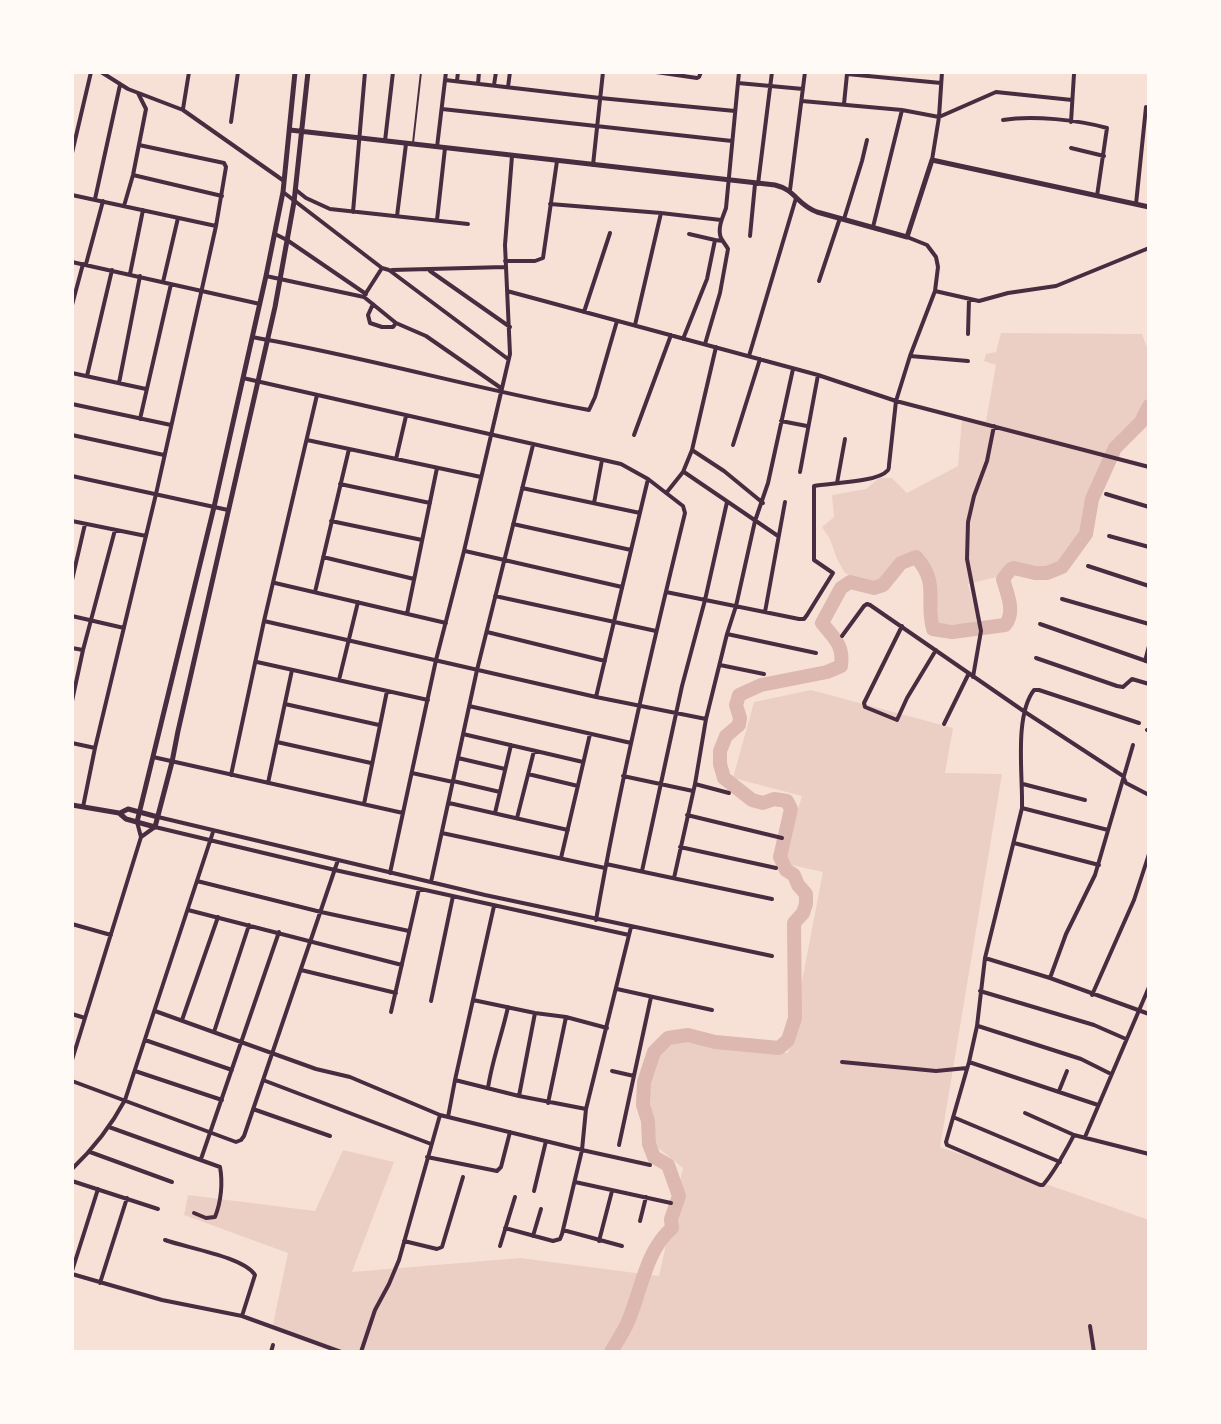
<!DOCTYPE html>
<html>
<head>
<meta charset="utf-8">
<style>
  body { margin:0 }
  #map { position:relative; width:1221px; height:1424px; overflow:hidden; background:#f7e1d7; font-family:Poppins,sans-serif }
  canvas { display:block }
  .frame { position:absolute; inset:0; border:74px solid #fffaf5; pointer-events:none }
</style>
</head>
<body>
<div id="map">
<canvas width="1221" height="1424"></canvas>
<div class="frame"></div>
</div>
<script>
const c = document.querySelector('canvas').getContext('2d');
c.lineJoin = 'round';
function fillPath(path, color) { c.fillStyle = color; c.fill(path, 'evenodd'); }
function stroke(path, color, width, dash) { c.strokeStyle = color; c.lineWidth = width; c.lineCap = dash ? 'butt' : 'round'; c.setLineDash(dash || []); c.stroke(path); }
fillPath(new Path2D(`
  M1001 333 1142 334 1146 345 1149 346V399L1139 418 1121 432 1107 451 1089 496 1082 531 1079 540 1059 565 1039 569 1020 564 1010 565 1000 576 968 584 979 625 939 624C932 613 937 605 936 593 935 580 929 567 924 556 904 550 890 568 880 584L870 585 845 573 837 559 830 539 822 527 834 517 832 495 866 489 879 478H892L907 493 958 466 962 419 986 421 996 365 984 361 986 354 996 352Z
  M811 690 953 728 945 773 1002 774 940 1147 1149 1220V1352H337L272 1329 288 1253 184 1215 188 1195 315 1211 343 1150 394 1162 352 1272 520 1258 659 1276 683 1168 657 1147 644 1063 673 1040 788 1053 823 872 782 863 802 796 733 778 754 702Z`), '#ebcfc5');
stroke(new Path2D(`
  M611 1352C616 1343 622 1334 627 1324 641 1293 645 1251 672 1228L671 1219 679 1196 668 1165 654 1157 649 1144 648 1121 643 1105 644 1082 654 1052 668 1038 688 1035 715 1042 779 1048 788 1040 795 1018 794 923 803 913 806 904V894L798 885 794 875 786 870 780 857 791 809 787 801 774 799 763 803 752 800 724 778 720 764V751L726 736 739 725 740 718 736 705 739 695 761 685 827 672 841 666C844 645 834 638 822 623L841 588 850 582 874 588 883 585 901 563 916 557C940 584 925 600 933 629L952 632 1005 625C1016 612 1007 594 1003 579L1011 569 1014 568 1035 573H1047L1062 567 1086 534 1092 499 1115 448 1141 422 1149 406`), '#dcb8b0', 14);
stroke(new Path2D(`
  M413 143 421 72`), '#4a2c40', 2);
stroke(new Path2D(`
  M101 72 128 89 183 110 284 181
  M656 72 697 78 699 77 701 72
  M847 74 941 83
  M445 80 600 98 735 111
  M457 81 458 72
  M738 83 803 89
  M478 84 479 72
  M494 85 496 72
  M508 87 510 72
  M802 101 902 110 939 117 996 92 1072 100
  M844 104 847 74
  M183 109 189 72
  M442 109 732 141
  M1003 120C1032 115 1079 120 1107 128L1097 196
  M231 122 238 72
  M1071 122 1074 74
  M385 141 393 72
  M437 147 446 72
  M1071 148 1104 156
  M72 153 91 72
  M932 160 939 117 942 72
  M593 165 603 72
  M133 175 222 196
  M758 184 772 72
  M296 190 306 198 330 209 468 224
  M790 190 805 72
  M283 192 382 268 389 270 508 359
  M72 195 216 226
  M95 199 120 85
  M550 204 661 213 721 220
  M1136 204 1146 107
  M124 206 133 175 146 109 138 93
  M353 212 365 72
  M397 216 406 144
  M844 219 862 161 867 140
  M437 220 445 148
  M873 227 902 110
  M275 234 287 240 366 294
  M689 234 715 240 723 241
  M750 236 755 184
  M505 261H535L543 258 557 161
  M72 262 260 304
  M86 264 103 201
  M392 270 505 267
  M430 271 510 327
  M130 274 143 210
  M266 276 364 297 396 323 393 327H382L370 323 368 315 373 304
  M819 281 840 218
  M163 282 178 218
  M507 291 818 375 896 401 1149 467
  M935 291 979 301 1008 293 1056 286 1149 248
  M366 293 382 268
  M72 305 83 264
  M584 312 610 233
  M396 323 426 336 501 388
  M635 325 661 213
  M968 334 969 299
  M252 337C366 357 476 389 589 410L595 397 617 321
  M683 339 707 279 715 240
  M705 344 720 293 728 249C726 245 723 242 721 238 717 228 723 217 726 208L739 72
  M749 356 796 198
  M910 356 968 361
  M72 373 146 389
  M87 376 112 270
  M243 378 621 464 648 479 683 506 685 513C652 648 620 783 596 920
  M119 383 140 276
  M72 404 171 425
  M140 419 171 284
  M781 421 807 426
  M72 435 164 455
  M634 435 671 335
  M307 440 481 477
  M733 445 760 359
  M692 450 724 471 763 503
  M396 459 406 416
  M684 472 778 536
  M800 472 818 375
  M72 476 228 510
  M837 483 845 439
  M340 484 430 503
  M522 488 640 513
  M667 492 683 472 692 450 716 347
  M1106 494 1149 507
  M594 503 602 460
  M72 521 146 536
  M331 521 422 540
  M513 524 631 550
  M1109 536 1149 547
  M465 551 622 587
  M323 557 414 579
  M1088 566 1149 586
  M72 580 85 524
  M275 583 446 623
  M315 592 349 449
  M666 592 799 619H804L807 615 833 573 814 560V486C829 483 878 482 887 471 889 470 889 467 889 465L896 401 910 356 935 291 938 267 936 257 927 245 907 237
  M495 596 656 631
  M1062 599 1149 624
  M765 612 785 502
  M407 614 437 468
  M72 616 124 628
  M264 621 596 697 706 719
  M1040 624 1149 662
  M902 626 864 703 865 707 897 720 907 698 936 650
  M487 632 605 661
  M727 634 816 653
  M842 636 864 606 867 604 870 605 1025 712 1123 776 1126 783 1149 795
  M72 648 83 650
  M1036 658 1117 686 1123 687 1132 679 1149 684
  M1145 661 1149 646
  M257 662 428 700
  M720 665 764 674
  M973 677 981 631 967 559 968 522 974 496 987 461 994 426
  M339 680 358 602
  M596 697 648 479
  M72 701 83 650 115 530
  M285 704 379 725
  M469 706 631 743
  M1139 723 1039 690H1034C1014 716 1023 776 1022 808L985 958 977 1026 969 1062 946 1142 947 1145 1040 1185H1043C1056 1170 1065 1152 1074 1135L1149 1154
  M944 724 969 673
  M1147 730 1149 731
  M463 734 583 762
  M277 742 371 763
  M72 743 95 748
  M153 757 403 813
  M458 758 505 769
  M412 773 453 782
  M528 774 578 786
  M231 775 264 621 317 395
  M623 776 693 791
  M453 781 500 792
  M268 783 292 670
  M695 784 729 793
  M1023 784 1085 800
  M449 803 568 830
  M364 804 387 691
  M83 807 95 748 156 494 216 226 226 167 224 163 139 145
  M1022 808 1108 830
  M495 813 511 745
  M687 815 782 838
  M158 817 485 895 772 956
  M517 818 534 751
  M442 833 605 868
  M141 837 155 827 335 870 629 935
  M1014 843 1099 865
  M680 847 776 868
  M561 858 590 734
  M606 864 772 899
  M642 871 682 686 705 600 727 502
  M390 873 436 660 464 551 510 354 505 245 512 156
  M674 878 695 784 706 719 727 634 736 606 755 521 768 483 793 369
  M197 881 321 912 409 931
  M431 882 477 670 533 445
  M188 910 402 965
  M72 924 111 935
  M985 958 1050 978 1149 1014
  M301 970 396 993
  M1050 978 1066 934 1095 875 1133 745
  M617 989 712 1010
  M980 991 1094 1025 1126 1039
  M1092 995 1134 900 1149 854
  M473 1000 535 1013 566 1017 607 1028
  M431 1001 453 896
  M155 1011 316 1069 350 1077 440 1115 582 1150 650 1165
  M391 1012 419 889
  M72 1014 85 1018
  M182 1020 218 917
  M978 1026 1081 1059 1111 1074
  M214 1032 249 925
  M145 1040 232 1070
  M72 1060 141 837 137 822
  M842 1062 936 1071 967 1068
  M969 1062 1098 1105
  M135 1071 222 1100
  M612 1071 634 1076
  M263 1080 431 1144
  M455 1080 519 1096 586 1109
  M72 1081 236 1142 241 1140 244 1136 338 860
  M488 1088C492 1060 502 1035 508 1007
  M1059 1091 1067 1071
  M519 1096 535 1013
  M548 1103 566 1017
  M253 1109 330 1136
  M1025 1113 1074 1135
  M448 1117 455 1080 494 906
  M953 1117 1060 1162
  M109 1127 220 1167C223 1183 221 1202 215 1217L206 1218 194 1213
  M1085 1137 1149 987
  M619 1145 651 997
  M90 1152 172 1182
  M427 1157 497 1171 501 1167 510 1132
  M201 1159 279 932
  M72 1169C94 1148 111 1126 125 1100L213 832
  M72 1181 158 1209
  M575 1182 671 1203
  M534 1191 546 1141
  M640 1221 646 1197
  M505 1228 553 1241 560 1239 562 1234 582 1150 586 1109 631 927
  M563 1230 622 1246
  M533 1236 541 1209
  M404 1241 437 1249 442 1247 463 1177
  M599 1241 612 1191
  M500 1246 515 1197
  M72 1271 98 1189
  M72 1274 162 1300 242 1316 255 1275C244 1257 187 1248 165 1240
  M100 1283 127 1198
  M242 1316 341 1352
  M1090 1326 1094 1352
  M271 1352 273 1345
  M361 1352 375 1310 389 1284 399 1260 440 1115`), '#4a2c40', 4);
stroke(new Path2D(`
  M290 130 775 185C796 190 796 204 817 212L907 237 932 160 1149 207
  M72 805 119 813 126 819 155 827 172 762 178 731 275 307 294 202 308 72
  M120 813 128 809 158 817
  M137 822 214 507 266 276 283 192 295 72`), '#4a2c40', 5);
</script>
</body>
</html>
